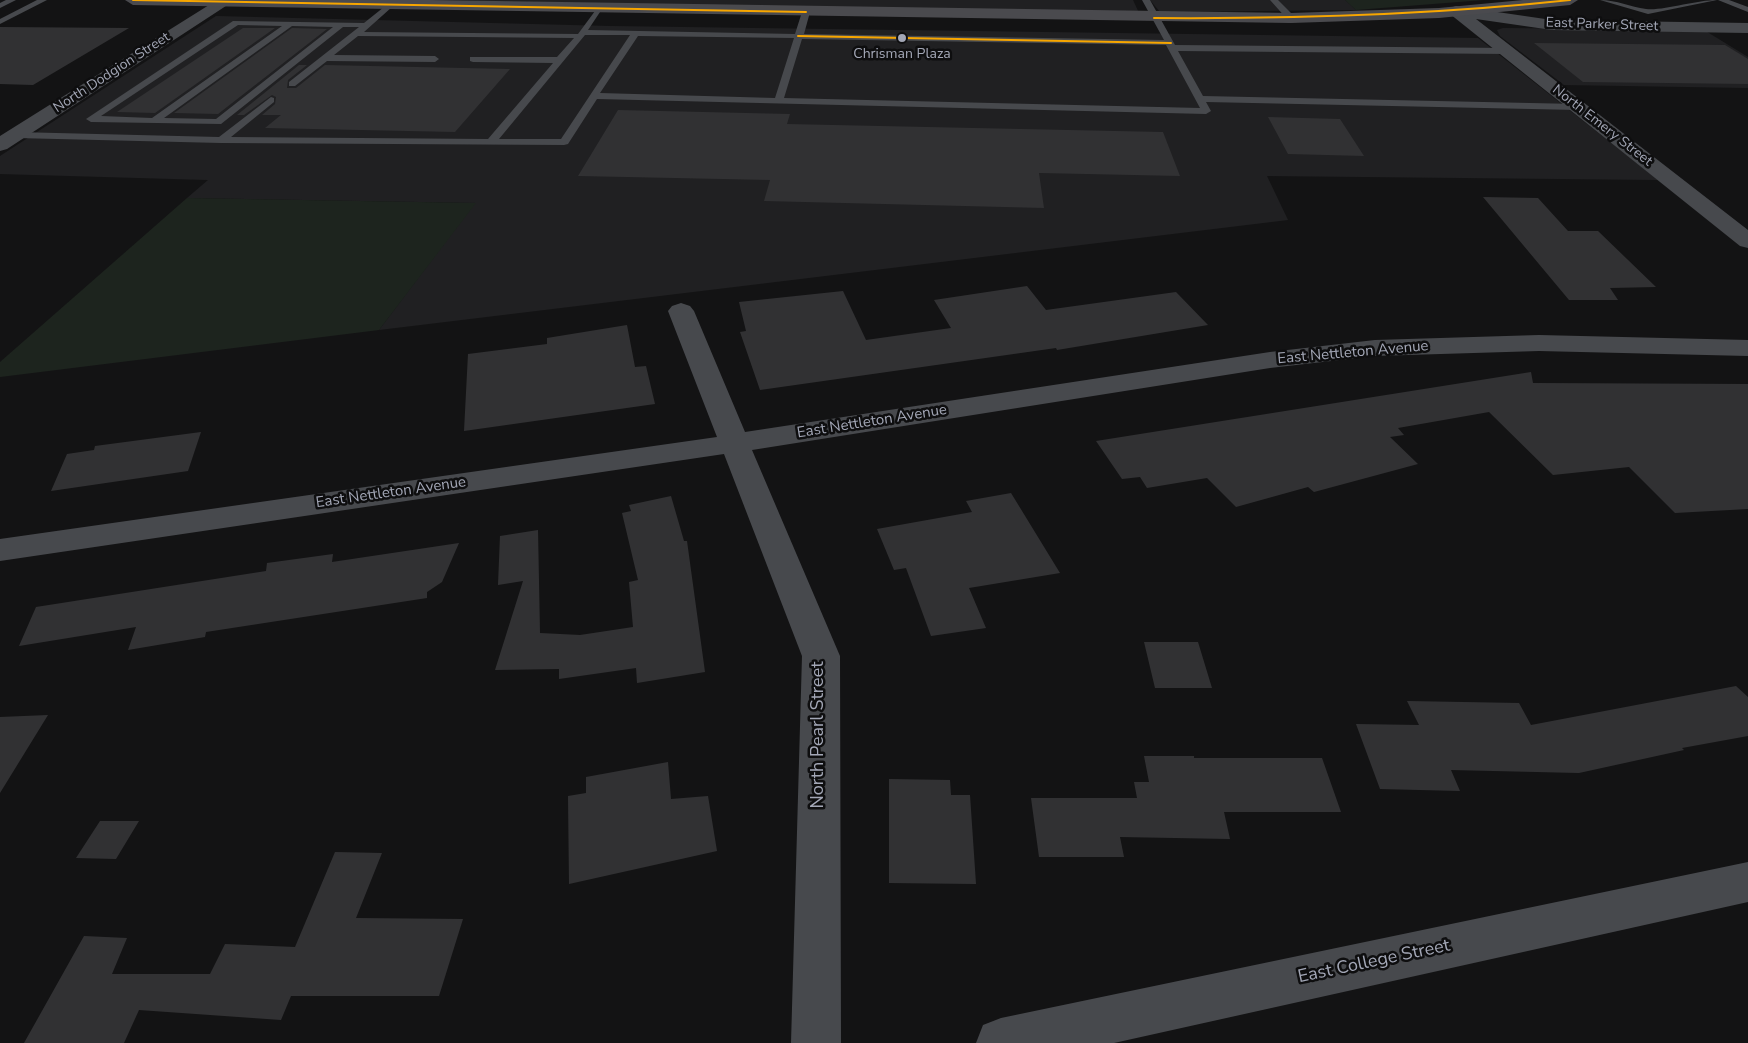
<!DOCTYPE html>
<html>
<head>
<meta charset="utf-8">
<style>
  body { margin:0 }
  canvas { display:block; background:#131314 }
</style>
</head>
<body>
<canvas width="1748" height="1043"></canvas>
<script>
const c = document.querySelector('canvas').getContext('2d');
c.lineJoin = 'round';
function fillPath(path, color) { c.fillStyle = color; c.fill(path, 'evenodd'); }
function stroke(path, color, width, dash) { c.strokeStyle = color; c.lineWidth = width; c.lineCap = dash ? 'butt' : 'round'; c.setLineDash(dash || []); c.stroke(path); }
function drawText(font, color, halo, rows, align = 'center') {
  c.font = font + ' "Nunito Sans",sans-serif'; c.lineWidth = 5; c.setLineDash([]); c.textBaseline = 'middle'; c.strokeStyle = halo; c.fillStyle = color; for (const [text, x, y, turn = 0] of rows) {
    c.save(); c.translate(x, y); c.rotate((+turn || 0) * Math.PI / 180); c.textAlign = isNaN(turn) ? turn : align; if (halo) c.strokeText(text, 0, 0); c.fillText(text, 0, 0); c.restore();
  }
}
fillPath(new Path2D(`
  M426 0H1133L1139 13Z
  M1150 0H1345L1356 10 1160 12Z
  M216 16 610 26 1478 38 1658 180 1267 176 1288 220 379 330 475 203 187 198 208 180 0 174V156Z
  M1503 28 1704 30 1748 57V88L1564 85 1500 36 1497 30Z`), '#202022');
fillPath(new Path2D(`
  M1345 0H1484L1356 10Z
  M187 198 476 203 379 330 0 377V362Z`), '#1d241e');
fillPath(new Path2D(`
  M0 27 129 28 33 85 0 84Z
  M243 28H275L155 113 117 112Z
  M292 28 327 29 218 114 174 113Z
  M1534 43 1725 45 1748 59V84L1583 82Z
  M299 65H307L288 80 287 88H296L325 65 510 69 455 132 265 128 281 115H262L275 104 276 97 272 95 244 115H237Z
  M618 110 790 114 787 124 1163 132 1180 176 1039 173 1044 208 764 201 770 180 578 176Z
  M1268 117 1340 119 1364 156 1288 154Z
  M1483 197 1538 198 1568 231H1598L1656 287 1610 288 1618 300H1569Z
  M1027 286 1046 310 1176 292 1208 325 1057 350 1056 348 760 390 740 332 746 331 739 302 843 291 866 340 951 328 934 300Z
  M627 325 635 367 646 366 655 404 464 431 468 354 547 344V338Z
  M1531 372 1533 383 1748 384V509L1675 513 1629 467 1553 475 1489 412 1398 428 1404 435 1390 437 1418 464 1314 492 1308 487 1236 507 1207 478 1147 488 1140 477 1122 479 1096 441Z
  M201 432 188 471 51 491 67 454 94 450 95 446Z
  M1011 493 1060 573 969 588 986 628 931 636 906 568 894 570 877 529 972 512 966 501Z
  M671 496 684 541H687L705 672 637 683 636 668 559 679V669L495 670 523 581 498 585 500 536 538 530 540 633 580 635 633 627 629 582 638 580 622 513 631 511 629 505Z
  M459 543 442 582 427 592V598L206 632 205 637 128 650 136 627 19 646 36 607 266 571 267 563 333 554 332 562Z
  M1144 642H1198L1212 688H1155Z
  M1736 686 1748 697V736L1682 748 1684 750 1579 773 1451 770 1460 791 1380 789 1356 724 1419 725 1407 701 1519 703 1531 725Z
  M48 715 0 793V717Z
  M1144 756H1194V758H1322L1341 812H1224L1230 839 1120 837 1124 857H1039L1031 798H1137L1134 782H1149Z
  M668 762 671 799 708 796 717 851 569 884 568 796 586 793V777Z
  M889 779 950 780 951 795H970L976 884 889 883Z
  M100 821H139L116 859 76 858Z
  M335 852 382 853 356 918 463 919 439 996H291L281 1020 139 1010 124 1043H24L84 936 127 938 112 974H210L225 944 295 947Z`), '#313133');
fillPath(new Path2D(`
  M6 0H16L0 8V3Z
  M37 0H47L0 24V19Z
  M1142 0H1150L1175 45 1507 48 1511 51 1507 54 1178 51 1203 96 1577 104 1582 107 1577 110 1206 102 1211 111 1206 114 597 99 568 144 564 145 221 143 16 138 11 135 16 132 219 137 271 97 274 98V102L231 137 488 139 553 63 473 62 470 61V57H557L574 38 358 36 334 55 435 56 439 59 435 62 327 61 295 86H289V82L359 27H343L221 124 91 122 86 119 233 21 364 23 389 3 393 5 392 7 364 32 578 34 598 7 602 9 588 30 795 34 802 12 806 10 810 12 804 34 1164 40ZM238 25 282 26 152 118 101 116ZM292 26 333 27 216 119 164 118ZM585 35H630L561 139H499ZM638 36 794 38 775 98 600 93ZM802 39 1166 45 1200 108 784 98Z
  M1270 0H1278L1294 16V20H1288Z
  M1600 0C1617 0 1630 7 1646 9 1663 11 1696 0 1717 0L1648 14Z
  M1718 0H1729L1748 7V12Z`), '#47494d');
fillPath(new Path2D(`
  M217 0H230L232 2 7 149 0 151V136Z
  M1456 6 1552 20 1748 23V33L1552 30 1476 19 1748 230V248L1740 246 1450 14 1448 11 1450 8Z
  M681 303 690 306 694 311 745 432 1270 352 1375 340 1539 335 1748 340V356L1539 351 1375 356 1270 368 752 450 840 656 841 1043H791L802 656 724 454 0 561V539L717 437 668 311 672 306Z
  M1748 862V902L1114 1043H976L983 1025 1001 1018Z`), '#47494d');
fillPath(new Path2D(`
  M125 0H430L1291 13 1439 8 1523 0H1578L1570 5 1439 18 1291 23 133 5Z`), '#4a4a4e');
stroke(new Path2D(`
  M133 0 806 12
  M1154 18C1293 19 1432 15 1570 0
  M798 36 1171 43`), '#f7a600', 2);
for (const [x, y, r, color] of [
  [902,38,5,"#a3a7b6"]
]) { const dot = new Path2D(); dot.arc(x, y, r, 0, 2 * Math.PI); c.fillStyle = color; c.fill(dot); stroke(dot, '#0e0e0f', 2); }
drawText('14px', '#a3a7b6', '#0e0e0f', [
  ["East Parker Street",1602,25,2],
  ["North Dodgion Street",112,73,-33],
  ["North Emery Street",1602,126,38]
]);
drawText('14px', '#a3a7b6', '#0e0e0f', [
  ["Chrisman Plaza",902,55]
]);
drawText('15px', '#a3a7b6', '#0e0e0f', [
  ["East Nettleton Avenue",1353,353,-5],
  ["East Nettleton Avenue",872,422,-9],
  ["East Nettleton Avenue",391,493,-8]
]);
drawText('18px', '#a3a7b6', '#0e0e0f', [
  ["North Pearl Street",819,735,-90],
  ["East College Street",1374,962,-12]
]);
</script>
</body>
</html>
